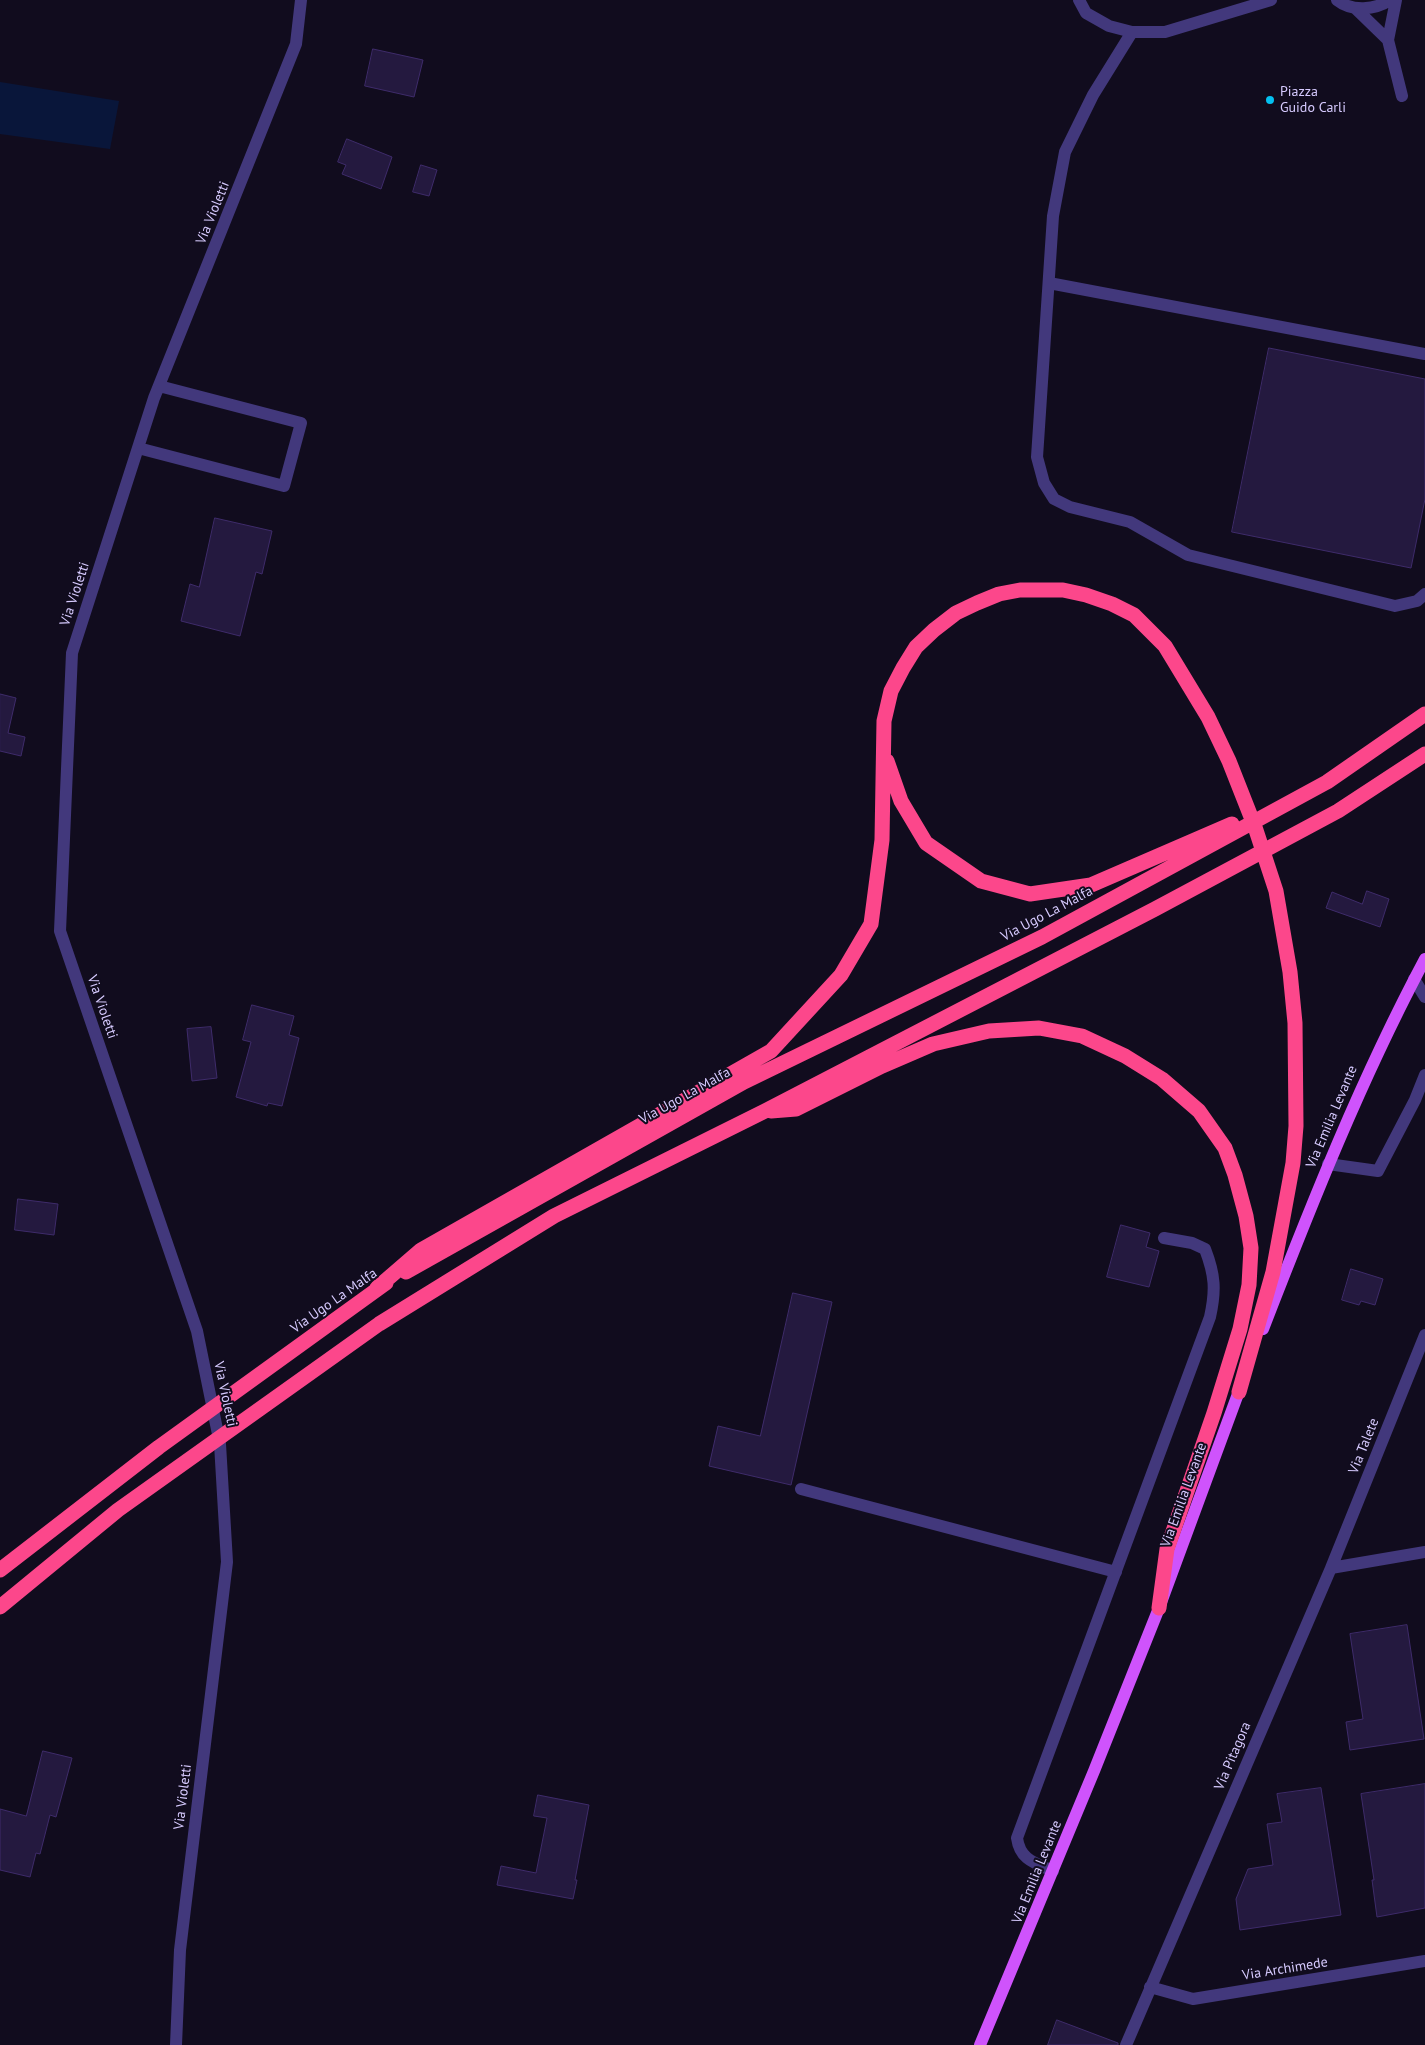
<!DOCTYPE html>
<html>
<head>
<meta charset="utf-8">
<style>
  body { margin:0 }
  canvas { display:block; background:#110c1e }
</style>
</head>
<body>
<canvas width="1425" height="2045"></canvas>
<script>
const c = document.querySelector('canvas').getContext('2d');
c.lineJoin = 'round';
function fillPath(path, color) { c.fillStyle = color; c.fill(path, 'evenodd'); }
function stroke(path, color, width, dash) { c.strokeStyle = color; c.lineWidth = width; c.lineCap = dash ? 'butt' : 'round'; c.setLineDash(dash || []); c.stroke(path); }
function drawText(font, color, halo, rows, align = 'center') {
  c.font = font + ' "PT Sans",sans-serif'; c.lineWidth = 4; c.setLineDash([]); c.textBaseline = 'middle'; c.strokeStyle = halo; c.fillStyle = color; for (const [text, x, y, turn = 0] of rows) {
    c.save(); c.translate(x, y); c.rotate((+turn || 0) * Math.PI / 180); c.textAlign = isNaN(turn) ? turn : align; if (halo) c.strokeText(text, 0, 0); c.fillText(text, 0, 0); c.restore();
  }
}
fillPath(new Path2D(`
  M0 82 119 101 110 149 0 134Z`), '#09163a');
const building = new Path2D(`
  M373 49 423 60 414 97 365 86Z
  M347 139 392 157 381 189 342 174 346 165 338 162Z
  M421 165 437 170 429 196 413 192Z
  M1269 348 1425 379V499L1411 568 1232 532Z
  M215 518 272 531 262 574 256 572 240 636 181 621 190 584 199 587Z
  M0 694 16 698 8 733 25 737 21 756 0 751Z
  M1367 891 1389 899 1380 927 1326 908 1332 892 1362 904Z
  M252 1005 294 1016 289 1035 299 1038 282 1106 268 1103 267 1106 236 1097 251 1042 243 1040Z
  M211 1027 217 1078 192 1081 187 1029Z
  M18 1199 58 1204 54 1235 15 1230Z
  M1121 1225 1150 1233 1146 1247 1159 1251 1149 1287 1107 1277Z
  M1351 1269 1383 1279 1375 1305 1361 1301 1359 1305 1342 1300Z
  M793 1293 832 1302 791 1485 709 1466 718 1426 760 1436Z
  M1407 1625 1424 1739 1350 1750 1346 1722 1363 1719 1350 1634Z
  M43 1751 72 1758 56 1817 50 1815 40 1854 36 1853 30 1877 0 1870V1809L26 1816Z
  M1425 1784V1908L1377 1917 1372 1880H1374L1361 1794Z
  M1321 1788 1341 1915 1240 1930 1236 1899 1248 1869 1273 1865 1267 1824 1282 1822 1277 1794Z
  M538 1795 589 1805 575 1880H577L573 1899 497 1885 501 1866 536 1873 547 1818 534 1816Z
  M1057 2020 1118 2043V2045H1048Z`);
fillPath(building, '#24193f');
stroke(building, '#3e2b6a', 1);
stroke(new Path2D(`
  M1079 0 1086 13 1109 26 1132 32H1165L1271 0
  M1337 0C1352 12 1375 10 1390 0
  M1396 0 1388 40 1402 96
  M1355 8 1388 40
  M1132 32 1093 95 1065 152 1053 216 1037 457 1044 483 1054 499 1070 507 1130 522 1188 555 1395 606 1417 601 1425 594
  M1049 283 1425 354
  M138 448 284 486 301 423 159 386
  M1414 979 1425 997
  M1328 1164 1378 1171 1415 1100 1425 1075
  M801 1489 1116 1572
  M1331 1568 1425 1335
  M1053 1871C1035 1863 1020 1860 1017 1838L1210 1317C1216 1290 1215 1275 1205 1249L1192 1243 1164 1238
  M1150 1987 1193 1999 1425 1961
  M176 2045 180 1950 227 1562 220 1444 197 1331 60 931 72 653 154 398 296 44 301 0
  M1126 2045 1331 1568 1425 1552`), '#42387c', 12);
stroke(new Path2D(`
  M1263 1329C1312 1203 1361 1079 1425 959
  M980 2045 1094 1771 1159 1608 1242 1383`), '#cf53fc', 12);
stroke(new Path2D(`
  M887 761 901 801 926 843 981 881 1030 894 1091 885 1232 824
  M771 1111 796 1109 882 1066 933 1044 989 1031 1039 1028 1082 1036 1125 1056 1162 1079 1199 1111 1225 1148 1235 1175 1246 1216 1251 1248 1249 1285 1240 1329 1214 1413 1167 1549 1159 1608
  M406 1272 744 1082 1042 937 1327 782 1425 714
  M377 1288 421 1250 771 1051 841 975 871 924 882 840 884 721 891 691 903 668 916 647 934 630 956 613 977 603 999 594 1020 590H1063L1086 595 1112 604 1134 615 1165 646 1208 717 1229 761 1255 827 1276 891 1290 972 1295 1023 1296 1126 1293 1163 1273 1272 1239 1392
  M0 1570 159 1447 386 1283
  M0 1607 118 1510 379 1324 554 1216 765 1111 1155 909 1338 811 1425 754`), '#fc478b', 15);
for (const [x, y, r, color] of [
  [1270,100,5,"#04c0f0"]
]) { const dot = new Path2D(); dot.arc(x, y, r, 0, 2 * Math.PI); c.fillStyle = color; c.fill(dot); stroke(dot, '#110c1e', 2); }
drawText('14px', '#d6cafe', '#110c1e', [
  ["Piazza",1280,92],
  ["Guido Carli",1280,108]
], 'left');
drawText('14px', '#d6cafe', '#110c1e', [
  ["Via Violetti",213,213,-68],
  ["Via Violetti",75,594,-72],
  ["Via Ugo La Malfa",1047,914,-28],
  ["Via Violetti",102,1007,71],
  ["Via Ugo La Malfa",685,1096,-29],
  ["Via Emilia Levante",1332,1117,-67],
  ["Via Ugo La Malfa",334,1301,-35],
  ["Via Violetti",225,1394,78],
  ["Via Talete",1364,1446,-68],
  ["Via Emilia Levante",1184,1495,-70],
  ["Via Pitagora",1233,1756,-67],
  ["Via Violetti",183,1797,-83],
  ["Via Emilia Levante",1037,1872,-68],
  ["Via Archimede",1285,1969,-9]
]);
</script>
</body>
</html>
